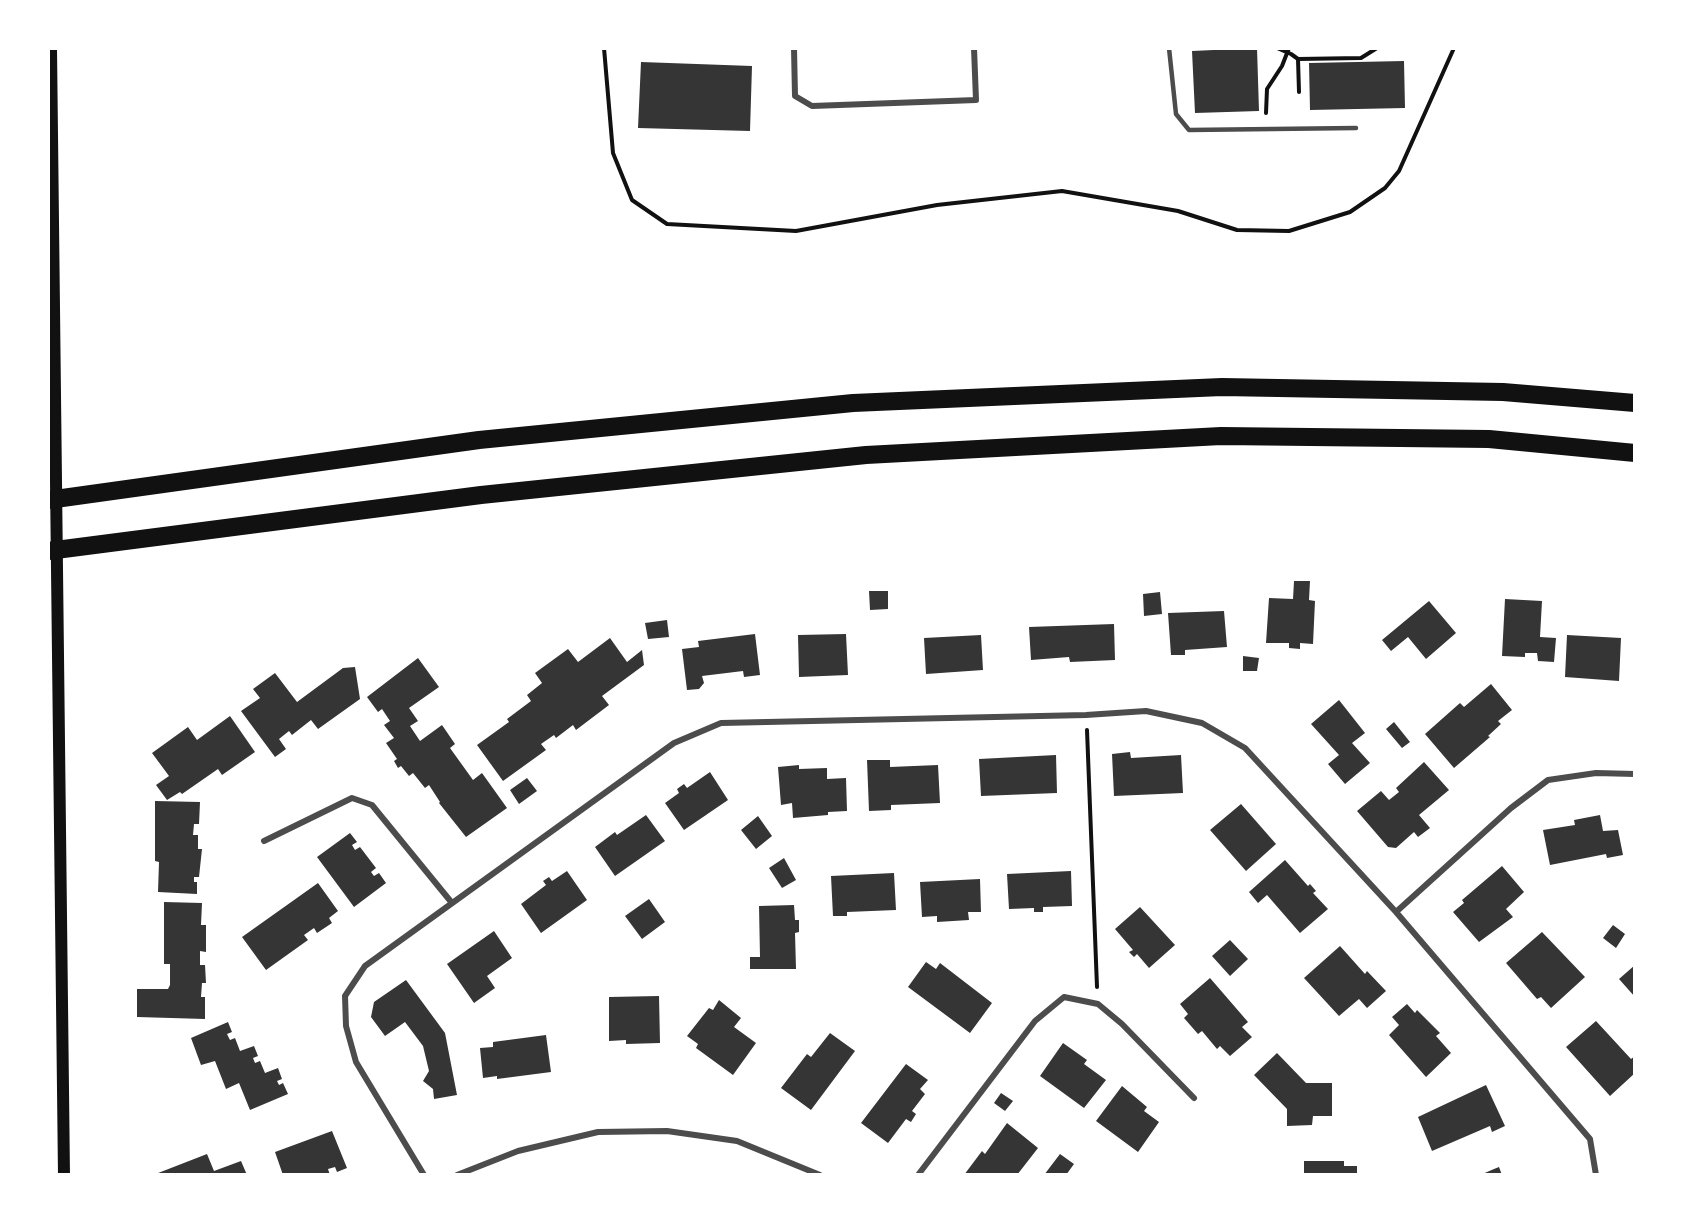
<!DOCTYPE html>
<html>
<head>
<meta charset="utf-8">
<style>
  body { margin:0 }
  #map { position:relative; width:1683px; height:1223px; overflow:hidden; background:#fff; font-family:Jost,sans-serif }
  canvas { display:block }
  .frame { position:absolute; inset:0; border:50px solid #fff; pointer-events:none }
</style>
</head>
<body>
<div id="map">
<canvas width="1683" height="1223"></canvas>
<div class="frame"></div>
</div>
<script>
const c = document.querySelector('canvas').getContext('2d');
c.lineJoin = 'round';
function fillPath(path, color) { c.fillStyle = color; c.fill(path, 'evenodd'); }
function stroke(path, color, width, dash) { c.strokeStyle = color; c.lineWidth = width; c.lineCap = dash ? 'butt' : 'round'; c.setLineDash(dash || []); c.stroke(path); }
fillPath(new Path2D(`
  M1257 48 1259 111 1195 113 1192 51Z
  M1404 61 1405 108 1310 110 1309 63Z
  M641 62 752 66 750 131 638 128Z
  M1294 581H1310L1309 600 1315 601 1313 644 1300 643V649L1289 648V643H1266L1269 598 1293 599Z
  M869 591H888V609L870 610Z
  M1160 592 1162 614 1144 616 1143 594Z
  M1505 599 1542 601 1540 637 1556 638 1554 662 1538 661 1537 653H1525V657L1502 656Z
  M1429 601 1456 633 1426 659 1408 637 1391 651 1382 640Z
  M1224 611 1227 647 1185 650V655H1171L1168 613Z
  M667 620 669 637 648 639 645 623Z
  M1114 624 1115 660 1070 662 1069 657 1031 660 1029 627Z
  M755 634 760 675 744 677 743 671 702 676 704 683 699 689 687 690 682 649 699 647 698 641Z
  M846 634 848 675 799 677 798 635Z
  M981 635 983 670 926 674 924 638Z
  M1567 635 1621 638 1619 681 1565 677Z
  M610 638 627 662 642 650 644 665 602 696 609 705 576 730 573 725 556 738 554 735 541 744 546 750 503 781 477 745 509 722 507 719 531 701 527 695 542 683 535 673 568 649 578 662Z
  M1243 656 1259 658 1257 671H1243Z
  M418 658 439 687 409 708 418 721 410 726 420 741 442 725 455 744 450 748 473 780 482 773 507 808 466 837 439 803 440 802 429 785 425 788 413 773 409 776 401 766 398 768 394 761 397 759 386 743 394 738 384 725 390 721 382 709 378 712 367 697Z
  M355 667 360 699 318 729 311 720 292 735 289 731 279 739 286 749 275 757 241 711 260 698 253 689 275 673 297 702 343 668Z
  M1491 684 1512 710 1498 721 1501 724 1488 736 1490 737 1454 768 1425 734 1460 703 1464 707Z
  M1339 700 1365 733 1352 743 1370 763 1345 784 1328 764 1339 755 1311 724Z
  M230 716 255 752 222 775 218 769 182 794 180 792 167 800 156 785 169 776 152 753 188 727 197 740Z
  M1394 722 1410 742 1402 748 1386 729Z
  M1130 752 1131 758 1181 755 1183 793 1114 796 1112 754Z
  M1056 755 1057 793 981 796 979 759Z
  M867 760H890V767L938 765 940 803 891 805V810L869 811Z
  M1424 762 1449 790 1419 815 1430 828 1418 837 1414 832 1396 848 1388 847 1357 811 1381 791 1389 800 1399 792 1396 788Z
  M799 765V769L827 768V779L846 778 847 811 828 812V815L793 818 792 803 781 805 778 767Z
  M710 772 728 800 684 830 665 803 679 793 677 789 684 784 687 788Z
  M527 778 537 791 519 804 510 790Z
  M155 801 200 802 199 824H194L193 835H198V849H202L199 877H194V882H197V894L158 892 159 862 155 861Z
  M1241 804 1276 844 1246 871 1210 830Z
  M646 815 665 841 615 876 595 847 615 832 617 835Z
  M1600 815 1603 831 1618 830 1623 855 1607 858 1606 854 1550 865 1543 830 1575 825 1574 820Z
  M758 816 772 836 756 849 741 830Z
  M350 833 357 842 352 845 355 850 360 847 376 868 371 872 374 876 379 873 386 883 354 907 317 857Z
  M784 858 796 880 782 888 769 868Z
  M1285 860 1308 886 1310 884 1316 891 1313 893 1328 909 1300 933 1267 895 1258 903 1249 892Z
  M1502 866 1524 892 1506 909 1513 917 1479 942 1453 912 1464 903 1462 900Z
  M567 871 587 900 541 933 521 904 546 885 543 881 549 877 552 881Z
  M1071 871 1072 906 1043 907V912H1034V908L1009 909 1007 874Z
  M894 873 896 910 847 912V916H833L831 876Z
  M980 879 981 912H968L969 920 937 922V916L922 917 920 882Z
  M318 883 338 911 329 918 332 923 317 933 314 928 304 935 308 940 266 970 242 937Z
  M649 899 665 922 642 939 625 916Z
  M164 902 202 903 201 925H206V952L200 951V965H205L206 983H202L201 997H205V1019L137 1017V989H168L170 985V964H164Z
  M794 905 795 920H799V932L795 933 796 969H750V957H760L759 906Z
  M1140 907 1175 945 1149 968 1137 954 1134 957 1129 952 1133 950 1115 929Z
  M1613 925 1625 934 1616 948 1603 938Z
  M494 931 512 958 487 976 495 988 474 1003 447 964Z
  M1542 932 1585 977 1551 1008 1541 997 1537 999 1506 963Z
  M1230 940 1248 959 1230 976 1212 956Z
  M1340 946 1365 974 1367 971 1386 991 1367 1008 1359 999 1339 1016 1304 978Z
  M926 962 936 969 940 963 992 1003 970 1033 908 987Z
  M1635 965V997L1619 979Z
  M1210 978 1248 1022 1242 1027 1252 1037 1230 1056 1220 1046 1217 1049 1202 1031 1198 1034 1184 1018 1188 1014 1180 1004Z
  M406 980 445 1033 457 1095 434 1099 433 1089 423 1081 429 1071 423 1046 405 1022 385 1036 371 1017 374 1002Z
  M659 996 660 1043 626 1044V1040L609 1041V997Z
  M719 1000 741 1018 734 1027 756 1043 733 1075 696 1048 698 1044 687 1036 709 1008 713 1010Z
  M1407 1004 1415 1013 1417 1010 1440 1033 1436 1036 1451 1053 1426 1077 1389 1035 1399 1025 1392 1017Z
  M1596 1021 1631 1059 1635 1056V1073L1610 1096 1566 1047Z
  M228 1022 232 1032 227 1034 230 1040 235 1038 240 1051 254 1046 258 1056 253 1058 255 1063 260 1061 265 1073 278 1068 282 1079 277 1081 279 1085 283 1083 288 1094 250 1110 239 1083 226 1089 215 1061 201 1065 191 1038Z
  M830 1033 855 1051 811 1110 781 1088 807 1054 811 1057Z
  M546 1035 551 1072 497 1079V1076L483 1078 480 1048 493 1047V1042Z
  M1063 1043 1087 1060 1084 1064 1106 1080 1084 1108 1040 1076Z
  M1277 1053 1306 1083H1332V1116H1313L1312 1125 1287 1126V1109L1254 1075Z
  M906 1064 928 1080 920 1089 925 1094 912 1111 916 1114 911 1122 906 1119 888 1143 861 1123Z
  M1486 1085 1505 1126 1492 1132 1490 1126 1432 1151 1418 1117Z
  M1122 1086 1147 1107 1144 1111 1159 1122 1138 1152 1096 1121Z
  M1001 1093 1013 1101 1005 1111 994 1103Z
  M1007 1123 1038 1148 1017 1175H964L982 1151 985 1154Z
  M332 1131 347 1168 337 1172 335 1167 328 1169 330 1175H283L275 1152Z
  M207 1154 214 1171 241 1161 247 1175H153Z
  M1060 1154 1074 1164 1066 1175H1044Z
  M1304 1161H1344V1166H1357V1175H1304Z
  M1499 1167 1502 1175H1480L1494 1169Z`), '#353535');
stroke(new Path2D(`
  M604 48 613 153 632 200 667 224 796 231 937 205 1062 191 1178 211 1237 230 1289 231 1350 212 1385 188 1399 171 1454 48
  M1277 48 1291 54 1298 59 1299 92
  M1298 59 1361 58 1377 48
  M1266 113 1267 89 1282 66 1289 48
  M1087 730 1097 987`), '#111', 4);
stroke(new Path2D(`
  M1169 48 1176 114 1189 130 1356 128`), '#4c4c4c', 4.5);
stroke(new Path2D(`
  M794 48 795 96 812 106 976 100 974 48
  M264 841 352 798 372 805 452 903
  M1396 912 1511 808 1548 780 1596 773 1635 774
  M424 1175 356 1062 346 1026 345 996 365 966 674 743 721 723 1086 715 1146 711 1202 723 1245 748 1396 912 1590 1139 1596 1175
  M457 1175 518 1151 598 1132 667 1131 737 1141 820 1175
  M918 1175 1035 1021 1064 997 1098 1004 1122 1024 1194 1098`), '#4c4c4c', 6);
stroke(new Path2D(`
  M51 48 64 1175`), '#111', 12);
stroke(new Path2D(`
  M48 500 479 440 853 403 1222 387 1503 392 1635 403
  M48 551 481 495 866 455 1221 436 1489 439 1635 453`), '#111', 18);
</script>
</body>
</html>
